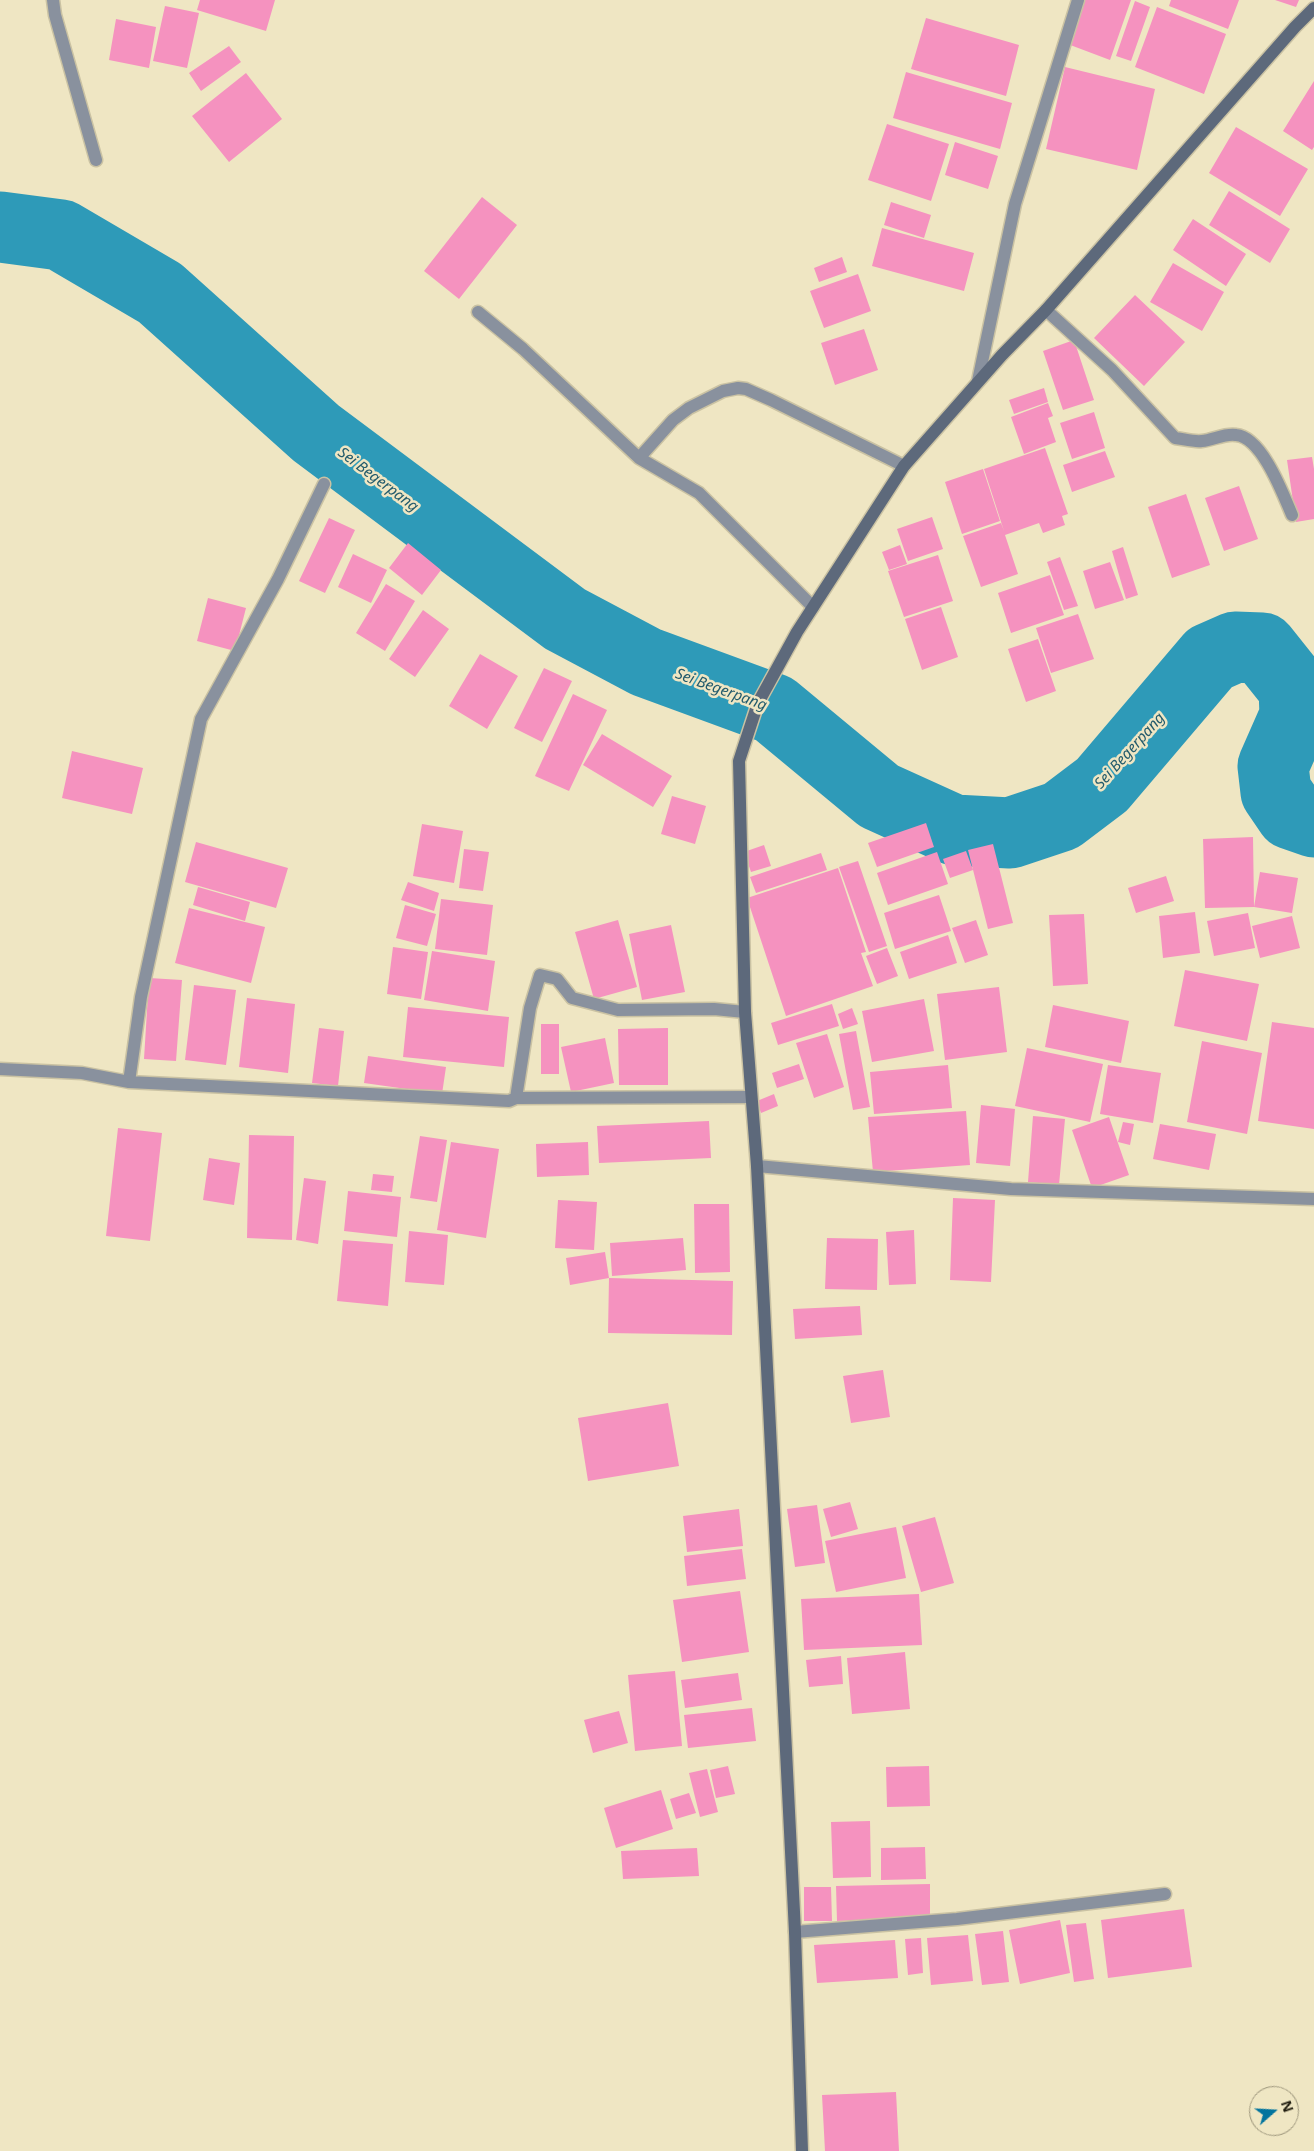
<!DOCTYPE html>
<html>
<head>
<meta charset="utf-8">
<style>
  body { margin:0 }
  #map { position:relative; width:1314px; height:2151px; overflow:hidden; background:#efe6c3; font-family:"Noto Sans",sans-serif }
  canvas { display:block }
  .north { position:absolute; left:1249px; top:2086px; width:50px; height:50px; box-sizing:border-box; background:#efe6c3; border:1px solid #9c957b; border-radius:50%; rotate:71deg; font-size:14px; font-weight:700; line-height:20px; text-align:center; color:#1f1c0f }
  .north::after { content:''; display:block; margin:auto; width:18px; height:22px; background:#02749e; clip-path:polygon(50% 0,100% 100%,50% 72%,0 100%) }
</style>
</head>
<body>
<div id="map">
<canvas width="1314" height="2151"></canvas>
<div class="north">N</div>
</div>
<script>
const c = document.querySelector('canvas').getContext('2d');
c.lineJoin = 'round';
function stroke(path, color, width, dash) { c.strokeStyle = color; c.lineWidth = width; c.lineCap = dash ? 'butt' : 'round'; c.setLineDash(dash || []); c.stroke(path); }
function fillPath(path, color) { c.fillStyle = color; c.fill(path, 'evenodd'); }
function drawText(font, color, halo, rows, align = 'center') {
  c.font = font + ' "Noto Sans",sans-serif'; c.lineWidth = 5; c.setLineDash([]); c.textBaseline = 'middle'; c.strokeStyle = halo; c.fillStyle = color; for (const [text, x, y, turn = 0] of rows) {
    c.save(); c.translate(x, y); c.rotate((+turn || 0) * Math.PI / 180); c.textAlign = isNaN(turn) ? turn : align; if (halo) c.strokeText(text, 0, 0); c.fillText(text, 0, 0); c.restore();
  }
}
stroke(new Path2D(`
  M0 227 61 235 160 293 316 433 565 619 646 662 774 709 879 796 954 830 1010 833 1061 816 1102 785 1210 658 1235 647 1262 648 1294 688 1295 716 1273 766 1276 792 1291 814 1314 822`), '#2e9ab8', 71);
fillPath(new Path2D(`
  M200 0H275L266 31 197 10Z
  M1081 0H1131L1110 60 1065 43Z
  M1171 0H1239L1228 29 1169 6Z
  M1275 0H1299L1296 7Z
  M1135 1 1150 7 1131 61 1116 56Z
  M165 6 199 13 187 68 153 61Z
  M1157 7 1226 34 1204 94 1135 67Z
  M926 18 1019 45 1006 96 911 69Z
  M116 19 156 27 149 68 109 60Z
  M229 46 241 62 201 91 189 73Z
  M1065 67 1155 89 1137 170 1046 149Z
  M906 72 1012 103 1000 149 893 118Z
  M246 73 282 119 229 162 192 116Z
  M1314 81V147L1312 150 1283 131Z
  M887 124 949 144 931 201 868 180Z
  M1236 127 1308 169 1280 216 1209 173Z
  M955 142 998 156 988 189 945 175Z
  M1229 191 1290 229 1270 263 1209 225Z
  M482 197 517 225 459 299 424 271Z
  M891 202 931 215 924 238 884 225Z
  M1193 219 1246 254 1226 286 1173 250Z
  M882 228 974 253 964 291 872 266Z
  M842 257 847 272 819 282 814 268Z
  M1173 263 1224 292 1202 331 1150 302Z
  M858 274 871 311 824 328 810 291Z
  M1135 295 1185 342 1144 386 1094 338Z
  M864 329 878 370 835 385 821 343Z
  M1074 340 1094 400 1063 410 1043 351Z
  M1044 388 1048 402 1014 414 1009 400Z
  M1048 403 1053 416 1048 418 1056 442 1024 454 1011 417Z
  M1094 412 1105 448 1072 459 1060 423Z
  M1045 448 1068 514 1062 516 1065 525 1043 533 1039 523 1005 535 1018 574 981 587 963 536 1001 523 1004 531 984 469Z
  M1105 451 1115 477 1072 492 1063 465Z
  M1312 457 1314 469V519L1296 522 1287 460Z
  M983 469 1000 521 962 534 945 482Z
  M1239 486 1258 539 1224 551 1205 498Z
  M1186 494 1210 565 1172 578 1148 507Z
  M932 517 943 549 908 561 897 529Z
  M329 518 355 530 325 593 299 581Z
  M408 543 441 570 422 595 389 568Z
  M900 545 907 564 889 570 882 552Z
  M1123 547 1138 595 1126 599 1112 551Z
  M353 554 387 570 371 603 338 587Z
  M938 555 953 601 904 617 888 571Z
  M1060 557 1078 606 1064 610 1047 562Z
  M1110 562 1124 600 1095 609 1083 571Z
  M1050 575 1064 615 1011 633 998 593Z
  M386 584 415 601 385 651 356 633Z
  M208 598 246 608 235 651 197 641Z
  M941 607 958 657 922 670 905 619Z
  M423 610 449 629 415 677 389 659Z
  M1078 614 1094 659 1051 673 1036 628Z
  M1038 639 1056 691 1026 702 1008 649Z
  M480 654 518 676 487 729 449 706Z
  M544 668 572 681 542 742 514 728Z
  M573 694 607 710 569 791 535 776Z
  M602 734 672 776 653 807 583 765Z
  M72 751 143 768 132 814 62 798Z
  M672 796 706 806 695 844 661 834Z
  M926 823 934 847 877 867 868 843Z
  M422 824 463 831 454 883 413 876Z
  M1253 837 1254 907 1205 908 1203 839Z
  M196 842 288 868 276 908 185 882Z
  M993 844 1013 923 988 929 968 850Z
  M764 845 771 866 751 872 744 852Z
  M464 849 489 852 483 891 459 888Z
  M966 851 973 870 950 878 943 859Z
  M937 852 948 884 888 905 877 873Z
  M821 853 827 870 756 893 750 877Z
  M858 861 887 946 869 952 839 867Z
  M838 868 866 952 861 953 873 986 786 1016 747 898Z
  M1260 872 1298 878 1292 913 1254 907Z
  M1166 876 1174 901 1136 913 1128 888Z
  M408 882 439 893 434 911 401 900Z
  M198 887 250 902 245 921 193 905Z
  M939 895 951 931 895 949 884 913Z
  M441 899 493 905 487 955 435 949Z
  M405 905 436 914 427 946 396 938Z
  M189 908 265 927 251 983 175 963Z
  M1195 912 1200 953 1163 958 1159 916Z
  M1248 913 1255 948 1214 956 1207 921Z
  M1084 914 1088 984 1053 986 1049 915Z
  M1292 916 1300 948 1260 958 1252 926Z
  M618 920 637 987 594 999 575 932Z
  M976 920 988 955 965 963 952 928Z
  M671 925 685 992 642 1000 629 934Z
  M948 935 957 963 909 979 900 952Z
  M393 947 428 952 421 999 387 994Z
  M887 948 898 976 877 984 866 956Z
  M432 951 495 961 488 1011 424 1000Z
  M1185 970 1259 984 1247 1041 1174 1026Z
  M149 978 182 980 176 1061 144 1059Z
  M194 985 236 990 226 1065 185 1060Z
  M999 987 1007 1052 945 1060 937 994Z
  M247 998 295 1004 288 1073 239 1067Z
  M924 999 934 1051 872 1062 862 1011Z
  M832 1004 839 1026 778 1045 771 1023Z
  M1053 1005 1129 1021 1121 1063 1045 1047Z
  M408 1007 509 1017 504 1067 403 1057Z
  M852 1008 858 1024 843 1029 838 1014Z
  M1272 1022 1314 1028V1129L1258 1121Z
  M541 1024H559V1074H541Z
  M319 1028 344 1031 338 1086 312 1083Z
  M668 1028V1085H619L618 1029Z
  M856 1031 870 1107 853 1110 839 1034Z
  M827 1034 844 1087 814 1098 796 1043Z
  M605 1038 614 1083 571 1092 561 1047Z
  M1202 1041 1262 1053 1247 1134 1187 1122Z
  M1027 1048 1103 1064 1090 1122 1015 1106Z
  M368 1056 446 1067 442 1094 364 1083Z
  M799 1064 804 1079 777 1088 772 1073Z
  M948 1065 952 1108 874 1114 870 1072Z
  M1108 1065 1161 1073 1153 1123 1100 1114Z
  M774 1094 778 1106 761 1113 757 1101Z
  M981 1105 1015 1109 1010 1166 976 1163Z
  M966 1111 970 1165 873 1172 868 1117Z
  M1033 1116 1065 1119 1059 1185 1028 1182Z
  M1109 1117 1129 1175 1092 1188 1072 1130Z
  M709 1121 711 1158 599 1163 597 1126Z
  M1123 1122 1134 1124 1130 1145 1118 1142Z
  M1160 1124 1216 1134 1209 1170 1153 1159Z
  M118 1128 162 1133 150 1241 106 1236Z
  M249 1135 294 1136 292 1240 247 1238Z
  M420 1136 447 1140 437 1202 410 1198Z
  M451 1142 499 1149 486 1238 437 1230Z
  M588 1142 589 1175 537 1177 536 1144Z
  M209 1158 240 1163 234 1205 203 1200Z
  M373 1174 394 1176 392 1192 371 1190Z
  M304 1178 326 1181 318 1244 296 1240Z
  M348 1191 401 1197 397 1237 344 1231Z
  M953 1198 995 1200 991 1282 950 1280Z
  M558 1200 597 1202 594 1250 555 1248Z
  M694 1204H729L730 1272 695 1273Z
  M914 1230 916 1284 889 1285 886 1232Z
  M409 1231 448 1235 444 1285 405 1282Z
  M683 1238 686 1270 612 1276 610 1243Z
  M827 1238 878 1239 877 1290 825 1289Z
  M343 1240 393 1244 388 1306 337 1301Z
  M605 1252 609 1278 570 1285 566 1258Z
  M609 1278 733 1281 732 1335 608 1333Z
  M860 1306 862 1335 795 1339 793 1309Z
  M883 1370 890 1417 851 1423 843 1376Z
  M668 1403 679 1466 588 1481 578 1418Z
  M850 1502 858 1529 831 1537 823 1509Z
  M817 1505 825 1563 795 1567 787 1509Z
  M739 1509 743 1546 687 1552 683 1516Z
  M935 1517 954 1583 921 1592 902 1526Z
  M896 1527 906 1578 836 1592 825 1541Z
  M742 1549 746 1579 687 1586 684 1556Z
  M740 1591 749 1652 682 1662 673 1600Z
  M919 1594 922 1645 804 1650 801 1599Z
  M905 1652 910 1709 852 1714 847 1658Z
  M841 1656 843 1684 809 1687 806 1660Z
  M675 1671 682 1746 635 1751 628 1675Z
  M738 1673 742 1700 685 1708 681 1680Z
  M752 1708 756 1741 688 1748 684 1715Z
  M619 1711 628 1743 593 1753 584 1720Z
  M728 1766 735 1794 716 1798 710 1770Z
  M929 1766 930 1806 887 1807 886 1767Z
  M707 1769 718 1812 700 1817 689 1773Z
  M661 1790 673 1829 616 1848 604 1808Z
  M689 1793 696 1813 676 1819 670 1799Z
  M870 1821 871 1877 833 1878 831 1822Z
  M925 1847 926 1879 881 1880V1848Z
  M697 1848 699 1876 623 1879 621 1851Z
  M930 1884V1918L837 1921 836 1886Z
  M804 1887H831L832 1921H804Z
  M1184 1909 1192 1967 1108 1978 1101 1920Z
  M1060 1920 1070 1973 1020 1984 1009 1930Z
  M1086 1923 1094 1979 1074 1982 1066 1925Z
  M1003 1931 1009 1982 982 1985 975 1934Z
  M968 1935 973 1981 931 1985 927 1938Z
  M921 1938 923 1973 908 1975 905 1939Z
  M895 1940 898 1978 817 1983 814 1945Z
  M896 2092 899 2151H825L822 2095Z`), '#f592bf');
const street = new Path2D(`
  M53 0 55 15 96 160
  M1046 310 1112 370 1175 438C1184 439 1193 442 1202 441 1213 440 1225 433 1236 435 1262 437 1283 494 1292 515
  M478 312 523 349 639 458 699 493 813 607
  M978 381 1015 204 1078 0
  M639 458 673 420 689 408 723 391 738 388 746 389 771 400 904 466
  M0 1069 82 1073 129 1082 509 1101 516 1098 751 1097
  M129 1082 141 997 201 719 278 579 324 484
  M516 1098 530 1008 540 975 557 979 572 998 618 1010 714 1009 745 1012
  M757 1166 1011 1189 1314 1199
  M795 1932 957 1919 1165 1894`);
const secondary = new Path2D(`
  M802 2151 795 1932 757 1166 745 1012 739 761 758 703 797 632 904 466 1002 355 1046 310 1295 27 1314 8`);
stroke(street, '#cac2a3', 15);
stroke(secondary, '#cac2a3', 15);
stroke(street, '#89919e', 12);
stroke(secondary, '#5d697b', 12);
drawText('italic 15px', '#235b6c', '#efe6c3', [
  ["Sei Begerpang",378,480,37],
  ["Sei Begerpang",721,690,20],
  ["Sei Begerpang",1130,751,-48]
]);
</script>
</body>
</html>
